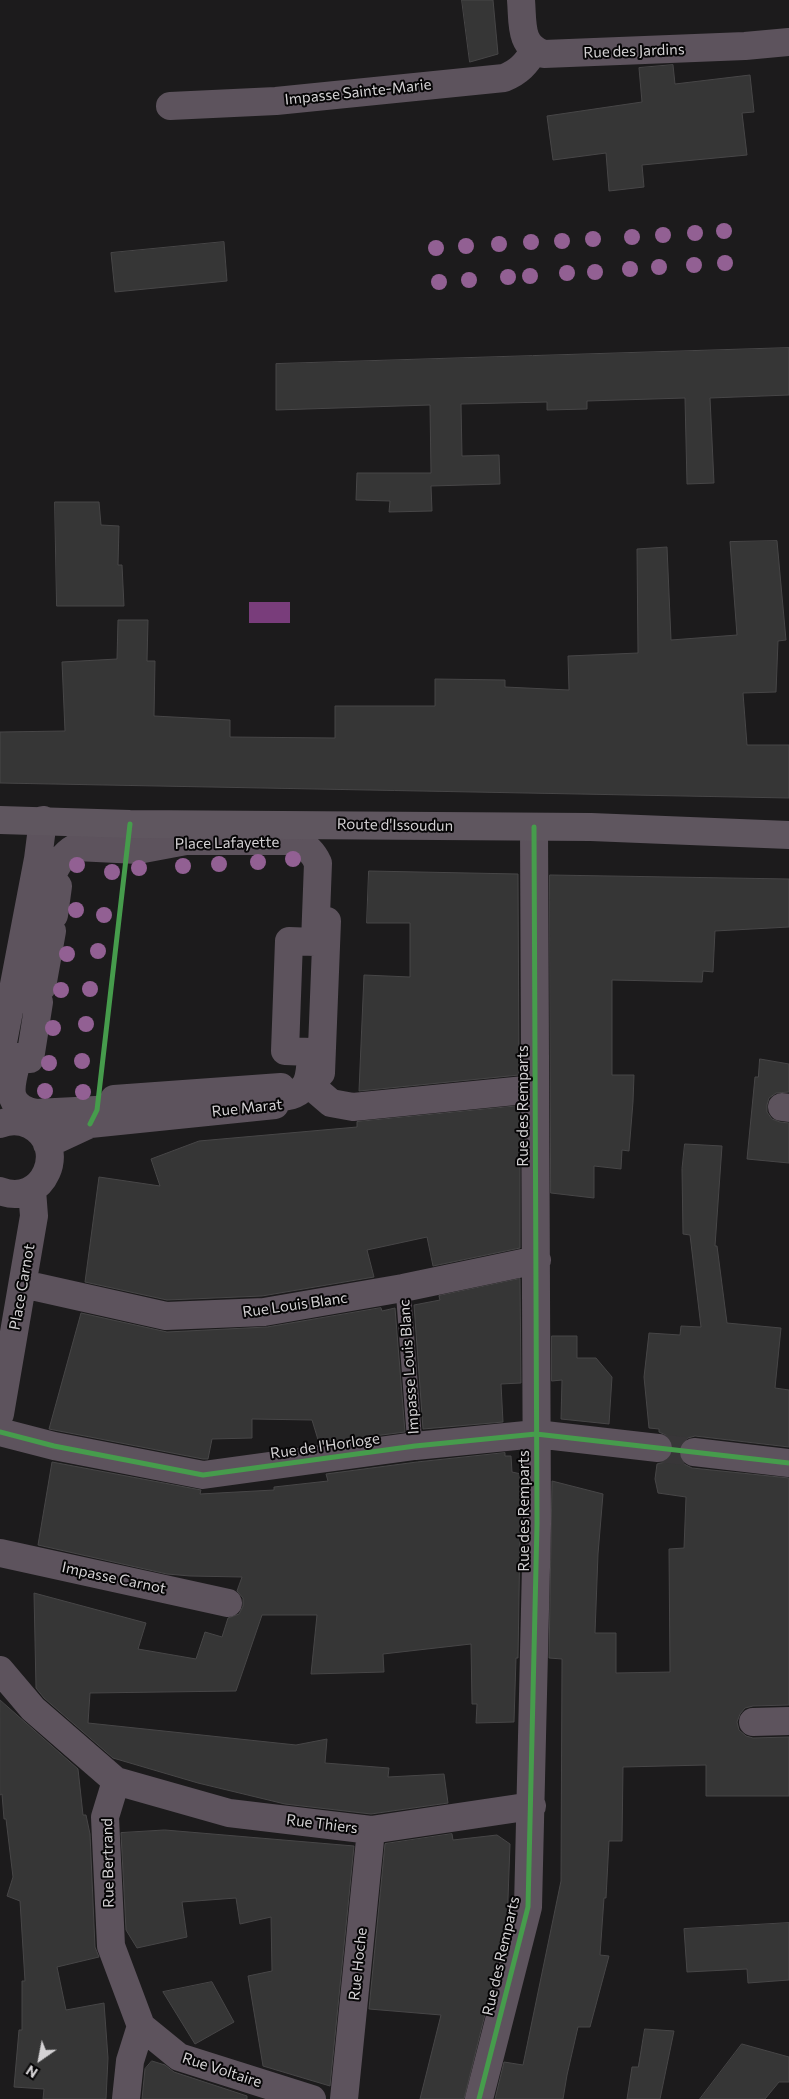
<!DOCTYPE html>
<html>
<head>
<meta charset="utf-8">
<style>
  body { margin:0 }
  #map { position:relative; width:789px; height:2099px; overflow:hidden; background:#1c1b1c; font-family:Commissioner,sans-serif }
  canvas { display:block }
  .north { position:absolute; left:15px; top:2034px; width:50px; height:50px; -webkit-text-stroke:4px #070607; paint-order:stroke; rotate:213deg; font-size:14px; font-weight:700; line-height:20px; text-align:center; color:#d4d2d4 }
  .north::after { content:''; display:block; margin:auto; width:18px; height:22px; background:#d4d2d4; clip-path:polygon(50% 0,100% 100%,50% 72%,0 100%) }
</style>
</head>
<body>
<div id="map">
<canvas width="789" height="2099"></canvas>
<div class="north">N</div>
</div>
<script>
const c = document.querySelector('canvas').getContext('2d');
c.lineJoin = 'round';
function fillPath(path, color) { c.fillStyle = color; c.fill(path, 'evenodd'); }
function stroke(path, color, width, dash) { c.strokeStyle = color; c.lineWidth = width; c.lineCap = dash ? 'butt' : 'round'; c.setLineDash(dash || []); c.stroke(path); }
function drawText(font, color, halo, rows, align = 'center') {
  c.font = font + ' Commissioner,sans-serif'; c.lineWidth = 4; c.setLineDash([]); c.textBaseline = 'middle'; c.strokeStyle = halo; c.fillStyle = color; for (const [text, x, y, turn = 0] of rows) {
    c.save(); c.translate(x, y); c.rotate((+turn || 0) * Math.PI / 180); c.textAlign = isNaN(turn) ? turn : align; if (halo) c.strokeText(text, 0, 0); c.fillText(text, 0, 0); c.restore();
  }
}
fillPath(new Path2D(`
  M249 602H290V623H249Z`), '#793d7b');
const building = new Path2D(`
  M462 0H493L498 54 470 62Z
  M673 65 675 84 750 75 754 112 742 113 747 155 642 165 644 187 609 191 606 153 553 160 547 116 642 102 639 68Z
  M224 242 227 281 115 292 111 253Z
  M789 348V395L710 398 714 483 687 484 685 398 587 401V409L547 410V402L461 404 462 456 499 455 500 484 431 486 432 511 389 512 390 501 356 500 357 473H431L430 405 276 410V364Z
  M55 502H99L101 525 119 526 118 565H122L124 606H57Z
  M777 541 786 640 778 641 776 692 743 693 747 745H789V798L0 783V732L65 731 62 662 117 659 118 620H148L147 661H155L154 716 230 720V737L335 738V706H435V679L505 680V687L569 690 568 656 638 653 637 549 667 547 671 640 737 635 730 542Z
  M369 871 518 874 519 1075 359 1091 364 975 410 977V923H367Z
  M550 875 789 879V927L715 931 713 972 703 971 702 982 612 980V1075H634L633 1102 629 1151 622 1150 621 1169 594 1166V1198L551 1193Z
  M760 1059 789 1064V1092L776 1093 769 1098 767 1105V1112L772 1119 780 1122 789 1123V1163L747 1159 755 1077H758Z
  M520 1106V1248L433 1266 427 1237 367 1250 374 1277 262 1296 167 1300 85 1282 99 1177 160 1186 151 1159 199 1141 357 1127V1122Z
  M685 1144 722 1146 715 1246H717L727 1323 781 1328 775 1388 789 1390V1447L695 1436 688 1438 682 1442 678 1451 680 1458 684 1464 692 1468 789 1478V1705L753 1706 745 1708 740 1714 737 1722 739 1730 746 1736 753 1738 789 1737V1796H706V1765L623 1767 622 1841H609L606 1898H604L600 1955 609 1956 590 2027H578L567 2075 563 2099H495L504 2062 523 2065 561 1881 562 1659 549 1658 552 1481 603 1494 598 1554 595 1633H616V1673L670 1672 669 1549 684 1548 686 1497 658 1493 655 1479 657 1464 665 1462 670 1458 674 1449 672 1441 668 1436 659 1432V1429L649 1428 644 1377 649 1333 680 1335 681 1326 701 1327 690 1235 683 1234 682 1169Z
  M520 1279 521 1383 501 1384 503 1422 423 1429 414 1305 440 1300 439 1296Z
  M381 1308 382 1311 395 1308 405 1432 319 1443 312 1420 252 1419V1438L212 1439 208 1459H203L49 1429 81 1313 167 1332 267 1327Z
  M552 1336H577V1358H596L612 1377 609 1424 561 1419 562 1380 552 1381Z
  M505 1453V1456H511L512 1472 521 1474 518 1658H516L514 1722 476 1723 477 1704H472L471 1644 383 1654 384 1672 311 1674 317 1615H262L236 1691 90 1693 88 1723 296 1745 327 1739 325 1763 389 1768 388 1777 444 1774 448 1803 371 1814 285 1804 198 1783 113 1758 44 1698 36 1688 34 1593 146 1623 138 1649 196 1659 205 1632 222 1637 228 1618 239 1614 243 1606V1598L237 1591 242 1577 190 1576 167 1574 38 1545 52 1462 201 1490 200 1494 274 1490V1487L328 1481 326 1474 417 1462Z
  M0 1700 78 1769 83 1815H86L90 1834 95 1947 99 1957 57 1967 66 2010 104 2003 108 2058 106 2099H43L44 2089 14 2087 19 2030H22V1981H25L20 1901 7 1896 13 1877 6 1819H4L2 1794 0 1795Z
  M165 1830 354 1846 330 2086 263 2066 248 1976 272 1971 271 1917 240 1924 236 1898 182 1902 187 1937 137 1948 126 1930 121 1833Z
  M452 1834 453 1840 497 1835 510 1844 507 1926 464 2099H420L441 2015 369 2009 385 1844Z
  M789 1923V1980L748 1983 747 1969 687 1972 684 1929Z
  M212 1982 234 2022 195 2044 163 1992Z
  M645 2029 674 2031 660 2099H627L632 2067H638Z
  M742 2044 789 2057V2082H779L765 2099H700Z
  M152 2061 165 2065 174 2072 247 2096V2099H142L145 2069Z`);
fillPath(building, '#363636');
stroke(building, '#474647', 1);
stroke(new Path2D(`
  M658 1448 694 1452`), '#383638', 28, [28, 14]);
stroke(new Path2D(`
  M403 1288 415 1446`), '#5d535d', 15);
stroke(new Path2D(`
  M521 0C523 23 519 46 544 54L745 46 789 42
  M170 106 276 101 504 78C519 72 526 64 534 51
  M186 841H296C307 846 313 852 318 863L315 942 289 941 285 1051 311 1052C310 1075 311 1094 282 1097L281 1087 114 1099 115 1109 36 1113C1 1106 12 1082 18 1057L30 1059 39 1002 28 1000 31 986 42 987 52 931 40 929 43 913 54 915 58 886 48 884C54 870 61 855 76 847L138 850Z
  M0 1058 38 859 43 820
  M321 1073 327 921
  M317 1091 331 1103 353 1107 535 1089
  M782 1107 789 1108
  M0 1124C10 1120 20 1120 30 1125 70 1146 44 1208 0 1191
  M47 1144 90 1124 275 1105
  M23 1284 166 1316 264 1312 403 1288 537 1260
  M0 1414 34 1216 32 1190
  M0 1432 54 1446 203 1475 415 1446 536 1434 658 1448
  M694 1452 789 1463
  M0 1553 228 1603
  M0 1670 33 1709 116 1781 229 1813 371 1830 532 1806
  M753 1722 789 1721
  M116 1781 105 1817 111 1946 141 2026 130 2061 126 2099
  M141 2026 179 2057 312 2099
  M344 2099 371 1830
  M479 2099 528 1907 537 1524 534 827`), '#5d535d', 28);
stroke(new Path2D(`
  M0 820 130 824 591 827 789 835`), '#5f565f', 28);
stroke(new Path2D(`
  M90 1124 97 1110 130 824
  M0 1432 54 1446 203 1475 415 1446 536 1434 789 1463
  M479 2099 528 1907 537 1524 534 827`), '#469c4c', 5);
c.fillStyle = '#926093';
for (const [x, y] of [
  [724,231],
  [695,233],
  [663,235],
  [632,237],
  [593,239],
  [562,241],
  [531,242],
  [499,244],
  [466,246],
  [436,248],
  [725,263],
  [694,265],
  [659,267],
  [630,269],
  [595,272],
  [567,273],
  [530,276],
  [508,277],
  [469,280],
  [439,282],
  [293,859],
  [258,862],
  [219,864],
  [77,865],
  [183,866],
  [139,868],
  [112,872],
  [76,910],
  [104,915],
  [98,951],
  [67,954],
  [90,989],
  [61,990],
  [86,1024],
  [53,1028],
  [82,1061],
  [49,1063],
  [45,1091],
  [83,1092]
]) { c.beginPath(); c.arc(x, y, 8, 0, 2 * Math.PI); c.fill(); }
drawText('15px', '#d4d2d4', '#070607', [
  ["Rue des Jardins",634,51,-2],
  ["Impasse Sainte-Marie",358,92,-6],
  ["Route d'Issoudun",395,825,1],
  ["Place Lafayette",227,843,-1],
  ["Rue des Remparts",523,1106,-90],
  ["Rue Marat",247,1108,-6],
  ["Place Carnot",22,1287,-80],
  ["Rue Louis Blanc",295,1305,-8],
  ["Impasse Louis Blanc",409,1367,-94],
  ["Rue de l'Horloge",325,1446,-8],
  ["Rue des Remparts",524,1511,-90],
  ["Impasse Carnot",114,1578,12],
  ["Rue Thiers",322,1824,7],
  ["Rue Bertrand",108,1863,-91],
  ["Rue des Remparts",501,1956,-77],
  ["Rue Hoche",358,1964,-84],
  ["Rue Voltaire",222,2070,18]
]);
</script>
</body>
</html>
